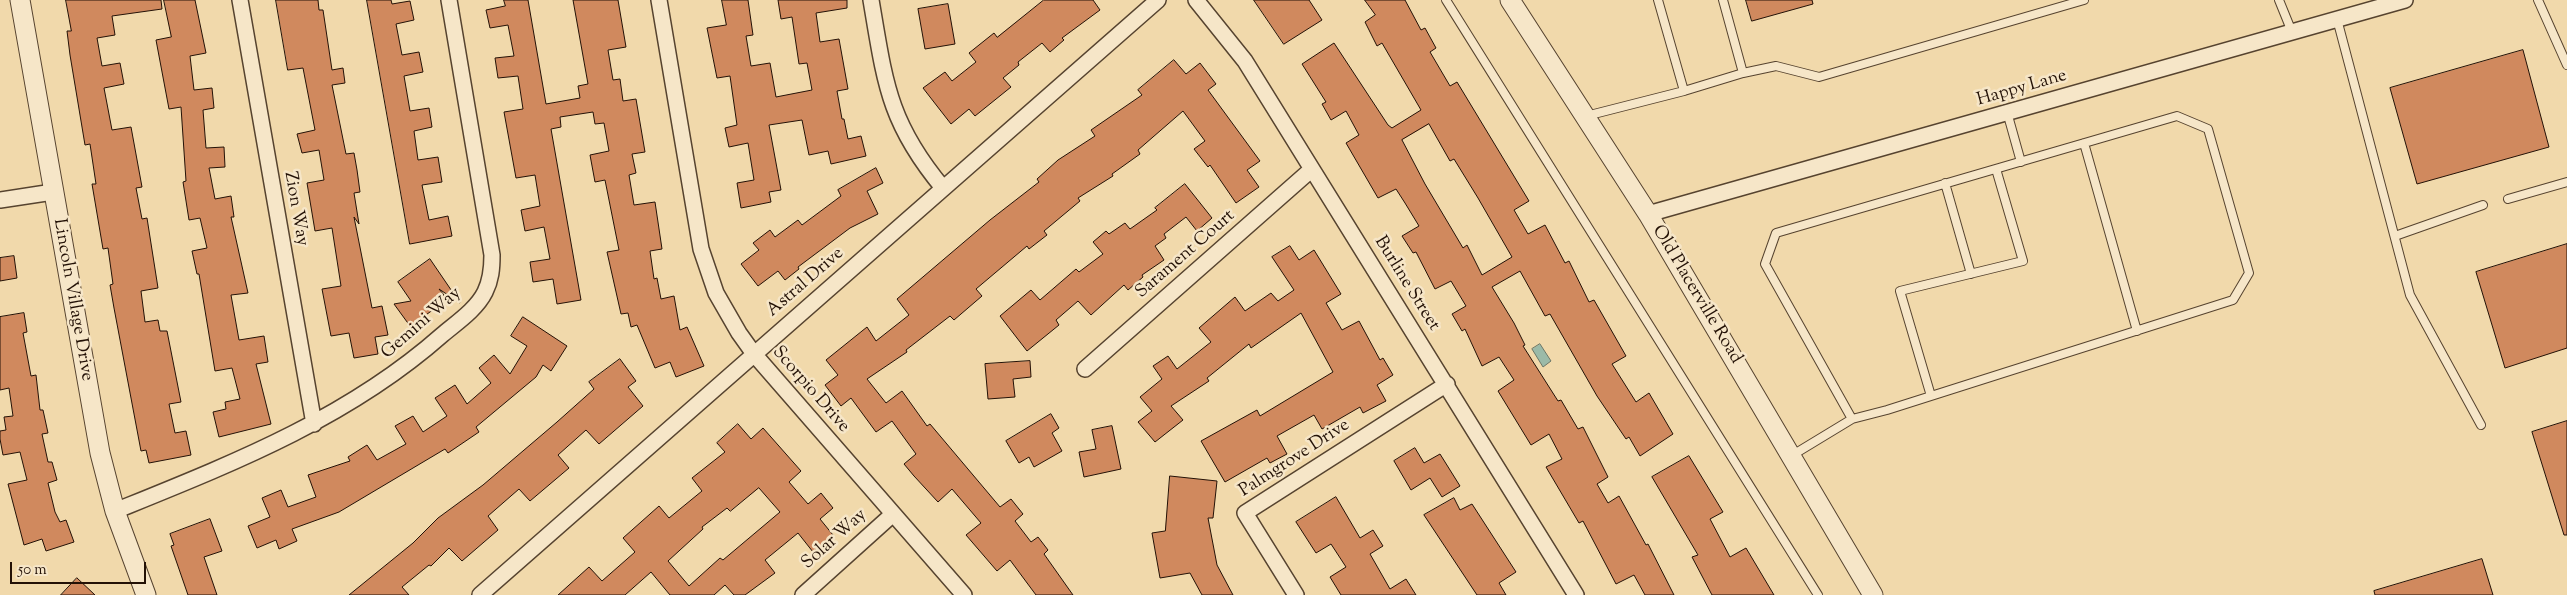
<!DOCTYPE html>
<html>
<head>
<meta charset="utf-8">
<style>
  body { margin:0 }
  #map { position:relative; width:2567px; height:595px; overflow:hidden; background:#f1d9ab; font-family:"Sorts Mill Goudy",serif }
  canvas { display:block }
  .scale { position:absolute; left:10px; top:562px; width:136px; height:22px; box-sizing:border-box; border:2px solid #231106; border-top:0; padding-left:6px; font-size:15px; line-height:18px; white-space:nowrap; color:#231106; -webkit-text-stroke:4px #f6e6c8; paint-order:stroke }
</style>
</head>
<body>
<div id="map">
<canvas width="2567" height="595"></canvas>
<div class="scale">50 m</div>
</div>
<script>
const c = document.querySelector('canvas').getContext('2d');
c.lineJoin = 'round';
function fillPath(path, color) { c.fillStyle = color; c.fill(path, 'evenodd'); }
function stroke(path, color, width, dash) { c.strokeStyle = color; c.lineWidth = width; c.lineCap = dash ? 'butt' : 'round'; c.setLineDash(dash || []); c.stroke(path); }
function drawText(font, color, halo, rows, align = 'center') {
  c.font = font + ' "Sorts Mill Goudy",serif'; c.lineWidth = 5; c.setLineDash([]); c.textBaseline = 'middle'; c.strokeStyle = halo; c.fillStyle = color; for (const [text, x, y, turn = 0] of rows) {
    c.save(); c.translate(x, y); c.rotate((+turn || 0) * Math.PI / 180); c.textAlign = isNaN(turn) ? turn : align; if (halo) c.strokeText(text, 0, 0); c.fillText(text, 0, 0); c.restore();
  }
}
const water = new Path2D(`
  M1540 344 1551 361 1543 367 1532 349Z`);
fillPath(water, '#9bbaa8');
stroke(water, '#6b7667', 1);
const building = new Path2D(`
  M66 0H161L162 9 112 16 115 35 97 38 102 66 120 63 124 84 104 88 112 130 131 127 142 187 136 188 142 219 147 218 158 288 141 291 145 322 158 320 160 331H167L181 402 169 404 175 433 186 431 191 455 149 463 146 450 141 451 114 308 110 285 113 284 108 248 103 249 92 184H96L90 144 85 145 70 55 67 31H71Z
  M164 0H195L206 53 190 56 194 90 212 88 214 108 203 110 206 148 224 147 225 167 209 168 215 199 231 196 234 217H231L248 293 231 295 239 340 264 336 268 362 256 364 271 424 219 437 213 412 226 409 225 402 240 399 232 368 215 371 199 274H197L192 251 207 248 200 218 189 220 183 182 186 181 181 107 169 109 156 40 171 37Z
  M276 0H318L319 10H323L332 70 343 68 345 83 332 85 346 154 354 153 357 170 360 192 354 193 359 224 354 217 372 308 382 306 388 335 375 337 378 354 354 358 349 333 331 336 322 289 341 286 332 228 315 231 307 183 324 180 319 150 302 153 297 134 315 130 303 68 288 70Z
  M367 0H391L392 4 410 1 414 20 396 24 402 55 419 52 423 72 404 76 410 111 429 108 432 127 414 131 418 160 438 157 442 182 422 185 429 220 448 216 452 236 410 244Z
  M504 0H528L546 104 580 98 578 86 588 84 573 0H618L626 47 608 50 613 80 620 79 623 101 636 99 645 152 632 154 636 173 629 175 634 205 655 202 662 249 650 251 654 279 657 278 661 299 674 296 680 330 687 327 704 366 676 377 670 362 655 368 637 325 631 327 628 313 621 314 607 252 619 250 605 180 595 182 590 155 609 151 604 123 595 124 593 112 560 117 561 127 551 129 581 300 557 304 553 279 533 282 530 262 550 259 544 227 525 231 521 210 540 206 535 175 516 178 504 112 523 109 518 76 498 78 495 58 514 56 508 25 490 28 486 10 505 6Z
  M722 0H748L753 35 746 36 751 66 770 63 776 97 812 90 807 63 799 64 792 17 781 19 778 0H847V8L816 13 820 42 839 39 848 89 837 91 842 119H844L848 139 861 136 866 156 831 164 828 151 809 155 802 120 769 125 781 190 769 192 771 202 741 208 737 183 754 180 748 143 729 147 725 128 737 125 730 76 717 78 707 28 726 25Z
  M1044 0H1093L1100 10 1062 38 1064 40 1050 52 1042 43 1018 62 1019 65 1003 78 1011 87 975 116 969 109 951 124 923 88 945 72 952 81 976 62 969 53 994 33 997 37Z
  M1254 0H1309L1322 20 1284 44Z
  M1365 0H1405L1421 30 1425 28 1436 48 1430 52 1450 86 1457 82 1529 201 1514 210 1528 234 1545 225 1565 263 1569 261 1589 302 1594 300 1626 356 1612 364 1636 402 1649 393 1673 434 1640 456 1629 437 1626 439 1597 396 1550 314 1545 316 1520 271 1492 287 1514 323 1525 345 1523 346 1558 401 1561 400 1578 429 1583 427 1608 477 1597 484 1608 503 1619 496 1646 545 1648 544 1674 595H1645L1634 575 1616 584 1583 521 1579 523 1546 467 1562 459 1549 434 1531 445 1498 391 1514 380 1499 357 1482 366 1465 329 1462 331 1452 314 1466 306 1451 281 1435 289 1416 252 1413 253 1402 236 1419 226 1405 203 1396 189 1378 198 1346 143 1359 135 1346 111 1331 120 1322 104 1326 102 1302 64 1334 43 1388 125 1392 128 1421 110 1382 43 1377 46 1365 22 1375 15ZM1429 124 1450 161 1454 159 1478 198 1512 257 1482 275 1467 245 1463 248 1425 184 1402 140Z
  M1746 0H1812L1813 4 1752 21Z
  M948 4 955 44 925 49 918 9Z
  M2523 50 2549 147 2417 184 2390 88Z
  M1174 60 1186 74 1200 63 1216 84 1208 90 1260 161 1247 170 1259 187 1236 203 1210 165 1208 167 1194 149 1205 141 1183 111 1138 150 1140 154 1112 174 1113 176 1078 198 1080 201 1044 231 1047 235 1029 249 1027 246 976 289 982 296 954 320 950 316 906 350 907 352 867 379 886 403 902 391 927 426 930 424 1000 507 1011 499 1023 514 1015 521 1031 542 1038 537 1048 550 1044 554 1073 595H1036L1010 560 997 571 966 535 981 523 952 489 938 502 914 476 904 464 916 454 892 421 876 432 851 398 841 406 825 385 838 375 826 360 867 327 876 341 909 315 897 299 990 220 1039 182 1037 179 1058 160 1095 136 1091 130 1142 95 1138 90Z
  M876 168 883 183 867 191 878 214 850 228 798 267 799 269 785 280 778 271 758 286 741 264 759 250 753 243 770 230 775 237 798 220 802 225 841 196 838 190Z
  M1185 184 1212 218 1197 231 1186 217 1164 234 1166 238 1155 246 1164 260 1142 275 1143 277 1128 290 1124 285 1091 315 1078 301 1056 320 1059 325 1027 351 1000 316 1031 290 1040 300 1076 269 1079 272 1103 254 1093 242 1106 231 1109 234 1125 223 1130 229 1157 210 1155 208Z
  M2567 244V348L2505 368 2476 272Z
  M1290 246 1299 260 1314 250 1341 294 1326 303 1342 330 1359 321 1380 360 1383 358 1393 375 1377 385 1386 401 1363 413 1360 407 1322 429 1314 415 1277 436 1287 454 1270 463 1267 458 1225 482 1201 441 1257 410 1260 416 1333 372 1301 313 1251 348 1249 344 1207 378 1209 381 1171 406 1183 420 1155 442 1138 422 1152 411 1140 397 1162 379 1153 366 1168 356 1177 369 1211 342 1199 328 1235 297 1245 311 1271 293 1278 301 1294 290 1272 257Z
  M14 256 17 278 0 281V258Z
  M430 259 460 303 439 289 444 295 437 300 440 305 410 326 394 304 411 301 398 282Z
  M24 313 27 332 23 333 31 376 36 375 40 410H43L48 433 42 434 48 462H52L57 480 48 483 55 512 60 522 66 520 74 542 46 551 42 539 24 545 8 484 27 480 20 452 3 455 0 439V431L6 430 4 417 13 416 9 388 0 390V317Z
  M523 317 567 346 551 371 543 365 536 377 476 427 479 432 448 453 445 449 339 512 292 529 297 541 279 549 276 540 257 548 248 526 270 517 262 498 281 490 288 507 316 497 308 475 350 461 348 457 367 445 377 460 406 444 395 426 413 416 423 432 447 416 435 398 455 385 467 404 491 383 479 368 494 355 510 374 527 346 511 336Z
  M620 359 636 381 628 387 643 406 599 444 586 430 558 455 569 468 530 501 519 489 488 516 498 530 462 561 449 548 431 566 429 565 402 587 409 595H349L413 543 438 518 483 485 557 422 594 389 589 382Z
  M1030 361 1031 377 1013 379 1015 397 988 399 985 364Z
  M1051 414 1059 428 1052 433 1062 451 1034 467 1029 457 1019 463 1006 441Z
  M2567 421V535H2564L2532 432Z
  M738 424 751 439 763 428 801 471 789 482 808 504 821 493 833 508 820 519 833 535 813 552 798 533 765 560 775 573 745 595H734L725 585 714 595H670L651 572 625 595H558L589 567 602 581 635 552 623 538 659 506 669 518 702 491 692 478 725 452 717 443ZM759 488 780 512 723 560 720 558 689 586 668 561 703 529 702 527 727 508 730 511Z
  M1112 426 1121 469 1084 477 1079 452 1096 449 1092 430Z
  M1415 448 1424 463 1440 454 1460 486 1442 497 1430 478 1411 490 1394 461Z
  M1689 456 1723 512 1710 519 1730 557 1746 548 1774 595H1712L1692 557 1698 555 1652 477Z
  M1170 476 1217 481 1213 518H1208L1217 565 1233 595H1202L1190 573 1160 578 1152 533 1165 531Z
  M1336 497 1360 538 1373 530 1383 546 1370 554 1390 589 1406 579 1416 595H1341L1330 577 1346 567 1331 544 1316 553 1296 522Z
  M1454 498 1460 510 1472 504 1516 572 1499 583 1506 595H1477L1424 515Z
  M210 519 222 551 204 557 217 595H188L171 546 174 545 170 534Z
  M2482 559 2493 595H2375L2374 591Z
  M77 578 95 595H61Z`);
fillPath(building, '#d0895e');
stroke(building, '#231106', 1);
const service = new Path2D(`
  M1446 0 1818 595
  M2279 0 2292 32
  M2538 0 2567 65
  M2337 19 2410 295 2481 425
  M1743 73 1776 66 1819 77 2084 0
  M1684 91 1743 73 1723 0
  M2007 112 2021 162
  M1586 116 1684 91 1658 0
  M2084 143 2137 331
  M1945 183 1971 274
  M2508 199 2567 182
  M2395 236 2483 205
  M1931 396 1900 291 2023 261 1996 169
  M1791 456 1852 419 1887 410 2233 300 2249 273 2208 129 2177 116 1776 233 1765 264 1852 419`);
const minor = new Path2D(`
  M240 0 314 424
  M659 0 701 249 716 293 739 333 754 354 964 595
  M871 0C885 82 888 122 943 188
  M1196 0 1245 61 1576 595
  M0 200 53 192
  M1648 214 2405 0
  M1085 369 1312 169
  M115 511C231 464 347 419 442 335 456 323 476 310 485 292 491 280 492 269 492 255L449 0
  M480 595 1158 0
  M803 595 893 514
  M1296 595 1245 513 1447 384`);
const tertiary = new Path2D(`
  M20 0 100 453 115 511 146 595
  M1510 0 1648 214 1873 595`);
stroke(service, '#56432f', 10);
stroke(minor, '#56432f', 18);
stroke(tertiary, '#56432f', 21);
stroke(service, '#f6e6c8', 8);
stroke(minor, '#f6e6c8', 15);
stroke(tertiary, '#f6e6c8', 19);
drawText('18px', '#231106', '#f6e6c8', [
  ["Happy Lane",2022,89,-16],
  ["Zion Way",295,209,80],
  ["Sarament Court",1186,255,-41],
  ["Astral Drive",806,283,-41],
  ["Burline Street",1406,284,58],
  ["Old Placerville Road",1696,295,59],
  ["Lincoln Village Drive",72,300,80],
  ["Gemini Way",422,324,-41],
  ["Scorpio Drive",810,390,49],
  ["Palmgrove Drive",1295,459,-33],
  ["Solar Way",835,540,-42]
]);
</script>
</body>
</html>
